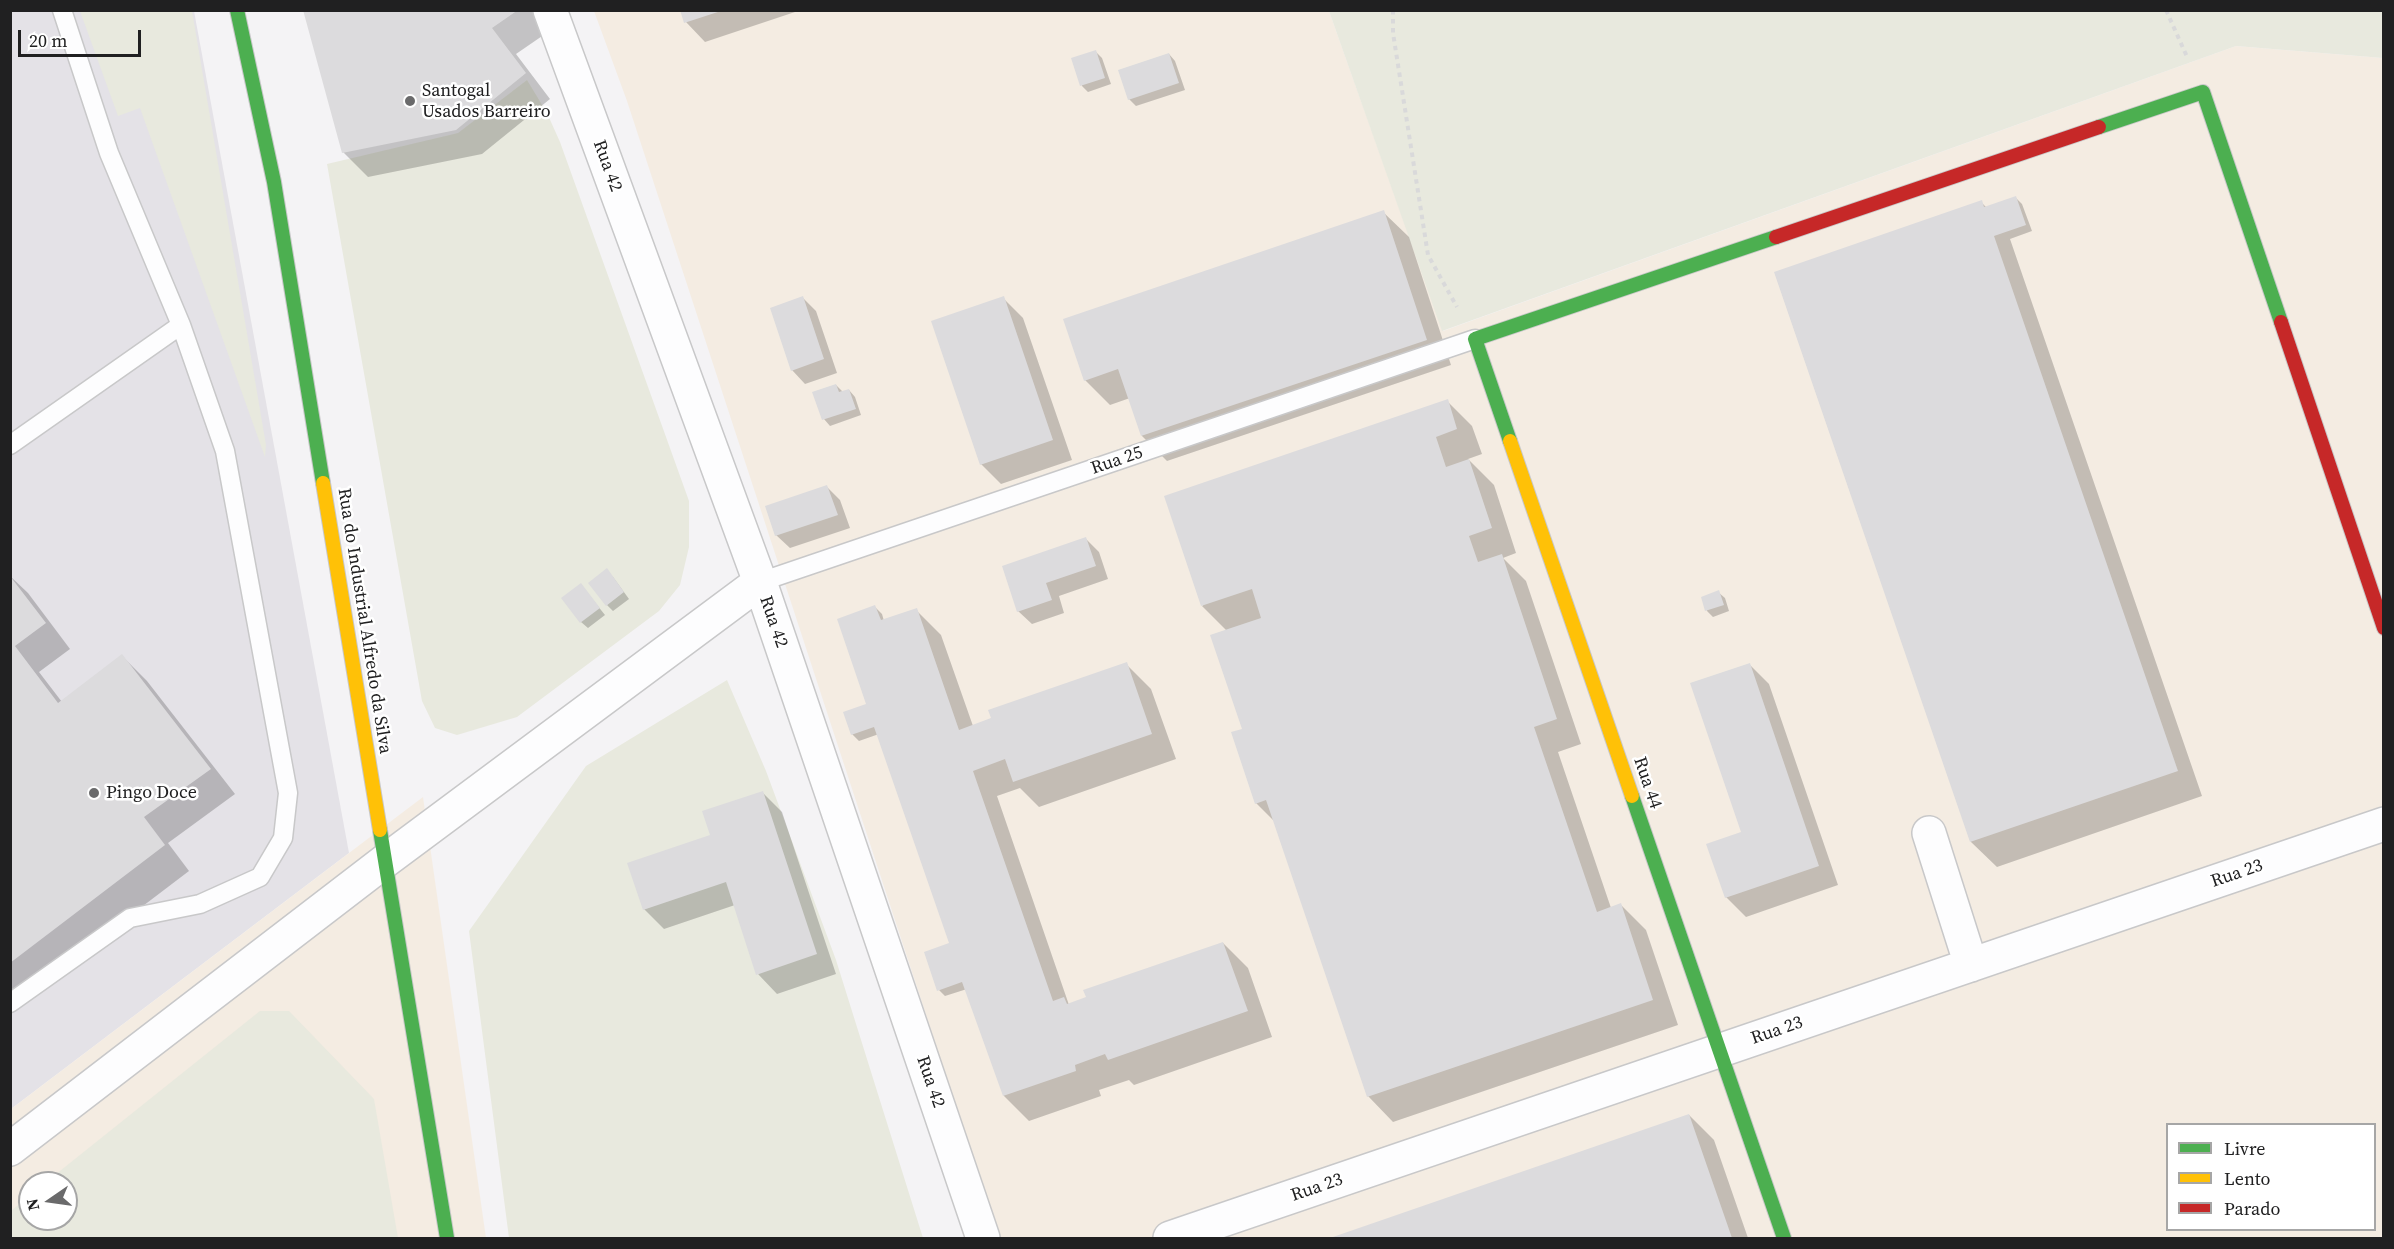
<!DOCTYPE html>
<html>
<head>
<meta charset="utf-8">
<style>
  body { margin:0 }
  #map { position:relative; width:2394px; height:1249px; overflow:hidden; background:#f4f3f5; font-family:"Source Serif 4",serif }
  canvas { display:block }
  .frame { position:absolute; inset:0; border:12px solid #202021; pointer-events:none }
  .legend { position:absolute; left:2166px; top:1123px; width:210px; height:108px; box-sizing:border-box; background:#fff; border:2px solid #a6a6a6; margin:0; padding:8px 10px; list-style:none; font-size:18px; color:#202021 }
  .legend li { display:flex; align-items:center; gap:12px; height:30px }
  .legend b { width:30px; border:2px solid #a6a6a6 }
  .north { position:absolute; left:18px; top:1171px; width:60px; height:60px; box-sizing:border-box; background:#fff; border:2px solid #a6a6a6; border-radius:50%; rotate:257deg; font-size:16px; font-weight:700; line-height:24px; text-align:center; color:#202021 }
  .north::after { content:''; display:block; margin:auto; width:21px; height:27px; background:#6a6a6b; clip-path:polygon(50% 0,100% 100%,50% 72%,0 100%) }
  .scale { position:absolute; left:18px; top:30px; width:123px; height:27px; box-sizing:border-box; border:3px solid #202021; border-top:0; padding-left:8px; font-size:18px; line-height:21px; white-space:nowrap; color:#202021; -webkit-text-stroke:4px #fff; paint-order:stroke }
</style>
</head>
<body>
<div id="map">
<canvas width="2394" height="1249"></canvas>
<div class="frame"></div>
<ul class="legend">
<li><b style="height:8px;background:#4caf50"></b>Livre</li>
<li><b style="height:8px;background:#ffc107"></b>Lento</li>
<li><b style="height:8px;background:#c62828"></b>Parado</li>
</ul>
<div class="north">N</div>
<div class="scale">20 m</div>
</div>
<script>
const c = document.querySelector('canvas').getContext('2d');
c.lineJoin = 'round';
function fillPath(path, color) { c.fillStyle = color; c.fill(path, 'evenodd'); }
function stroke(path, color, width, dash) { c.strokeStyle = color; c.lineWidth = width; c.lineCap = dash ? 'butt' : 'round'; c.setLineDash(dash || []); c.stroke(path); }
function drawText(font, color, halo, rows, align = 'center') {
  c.font = font + ' "Source Serif 4",serif'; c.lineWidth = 5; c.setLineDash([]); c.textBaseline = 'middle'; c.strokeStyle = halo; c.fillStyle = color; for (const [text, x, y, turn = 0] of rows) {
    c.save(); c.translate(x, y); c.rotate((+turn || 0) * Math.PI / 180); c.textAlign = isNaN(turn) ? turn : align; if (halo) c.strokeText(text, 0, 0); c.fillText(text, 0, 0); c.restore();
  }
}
fillPath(new Path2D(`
  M11 11H194L349 853 11 1109Z`), '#e4e2e7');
fillPath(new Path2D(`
  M594 11H1329L1443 331 2236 46 2383 58V1238H999L627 101ZM2168 1124H2374V1230H2168Z
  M423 797 486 1238H11V1109ZM30 1183H66V1219H30Z`), '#f4ece2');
fillPath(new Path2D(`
  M2383 10V58L2236 46 1442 331 1329 11Z
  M80 11H192L266 445 265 457 140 108 118 116Z
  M527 80 547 113 560 142 689 501V547L680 585 659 611 517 717 457 735 435 728 422 701 327 164 458 133Z
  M727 680 766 771 836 960 923 1238H509L469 931 586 766Z
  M260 1011H289L374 1099 398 1238H11V1211L30 1195V1219H66V1183H45Z`), '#e8e9de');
fillPath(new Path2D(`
  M305 10H532L548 32 516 54 550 99 482 154 368 177 343 152Z
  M682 10H801L705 42 686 22Z
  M1096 52 1102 58 1111 84 1088 92 1082 86 1073 59Z
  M1169 54 1175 61 1185 90 1136 106 1129 99Z
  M2016 198 2022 204 2032 231 2010 239 2202 796 1997 867 1971 842 1775 273 1981 202 1987 208Z
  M1383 212 1409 237 1451 365 1167 461 1142 436 1130 398 1110 405 1085 380Z
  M803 298 816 311 837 373 805 384 792 370Z
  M1003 298 1023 318 1072 460 1001 484 981 464Z
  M836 385 843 392 849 390 855 397 861 415 830 426 824 419Z
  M1447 401 1472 426 1482 454 1468 459 1494 485 1516 553 1503 558 1526 581 1581 744 1558 752 1611 908 1621 905 1646 930 1678 1025 1393 1122 1368 1096 1275 822 1256 803 1227 631 1202 606Z
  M827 487 840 500 850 528 790 548 776 535Z
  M1085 538 1099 552 1108 579 1059 596 1064 613 1032 624 1018 611Z
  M10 576 28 593 70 649 39 672 62 702 122 656 147 681 235 794 168 843 189 871 10 1007Z
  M613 577 629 599 613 611 607 605Z
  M581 585 605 615 588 628 581 622Z
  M1718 592 1725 598 1729 611 1713 617 1707 611 1702 598Z
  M875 607 882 614 884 621 916 610 941 635 973 726 1126 664 1151 689 1176 759 1039 807 1020 788 997 796 1069 1005 1223 943 1248 968 1272 1037 1134 1085 1129 1080 1099 1090 1101 1096 1029 1121 1004 1096 967 989 945 996 939 990 953 949 879 734 859 741 852 734 870 710Z
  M1750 665 1769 684 1838 885 1746 917 1726 897 1743 833Z
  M762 792 782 812 836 974 777 994 758 974 735 905 664 929 644 909 712 836Z
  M1689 1115 1714 1140 1748 1238H1333Z`), '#0003');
fillPath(new Path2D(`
  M303 10H518L492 28 526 73 456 130 342 153Z
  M680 10H721V11L684 23Z
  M1096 50 1105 78 1080 86 1071 58Z
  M1169 53 1179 83 1128 100 1118 70Z
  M2016 196 2026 225 1994 236 2178 771 1970 842 1774 272 1982 200 1984 207Z
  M1384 210 1427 340 1141 436 1118 369 1084 381 1063 319Z
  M803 296 824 359 791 371 770 308Z
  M1004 296 1053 440 980 465 931 321Z
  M836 384 839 392 849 389 856 409 822 420 812 392Z
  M1448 399 1457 429 1436 437 1446 467 1469 459 1492 528 1469 536 1478 562 1502 554 1557 719 1534 727 1597 912 1621 903 1653 1000 1367 1097 1266 800 1255 804 1231 732 1242 729 1210 635 1261 618 1252 589 1201 606 1164 496Z
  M827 485 838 515 775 536 765 506Z
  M1086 537 1096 566 1046 583 1052 600 1017 612 1002 566Z
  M607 568 624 592 606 606 588 583Z
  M10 576 46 623 15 646 58 703 122 654 211 769 144 817 165 845 10 963Z
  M581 583 600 608 580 623 561 598Z
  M1719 590 1724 605 1705 611 1701 597Z
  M875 605 881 620 917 608 959 730 991 718 988 710 1127 662 1152 734 1013 782 1005 759 973 771 1053 1001 1064 997 1067 1004 1086 997 1083 990 1223 942 1248 1011 1108 1060 1105 1054 1075 1065 1076 1071 1003 1096 962 982 937 991 924 952 949 943 874 727 851 735 843 712 866 704 837 619Z
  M1750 663 1819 866 1725 898 1706 844 1741 832 1690 683Z
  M763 791 817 954 756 975 726 882 643 910 627 863 710 835 702 811Z
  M1689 1114 1732 1238H1330Z`), '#dcdbdd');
const lane = new Path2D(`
  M10 445 181 325 109 153 62 10
  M760 582 1475 339
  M10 1003 130 918 200 904 260 877 283 838 288 793 225 451 181 325`);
const street = new Path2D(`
  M550 10 760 582 983 1238
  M1929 833 1971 965
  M10 1149 385 861 760 582
  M1170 1238 2384 824`);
const fast = new Path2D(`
  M237 10 274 182 323 483
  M2099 127 2203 92 2281 322
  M1510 441 1475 339 1776 237
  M1632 796 1784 1238
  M380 830 447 1238`);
const slow = new Path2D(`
  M1510 441 1632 796
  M323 483 380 830`);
const jam = new Path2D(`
  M1776 237 2099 127
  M2281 322 2384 628`);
stroke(lane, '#c8c8c9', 21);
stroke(street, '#c8c8c9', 36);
stroke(fast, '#c8c8c9', 16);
stroke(slow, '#c8c8c9', 16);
stroke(jam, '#c8c8c9', 16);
stroke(new Path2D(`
  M1393 10V33L1428 255 1457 307
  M2166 10 2188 59`), '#d9d9da', 4, [4.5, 4.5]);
stroke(lane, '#fdfdfe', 18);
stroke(street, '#fdfdfe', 33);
stroke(fast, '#4caf50', 14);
stroke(slow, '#ffc107', 14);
stroke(jam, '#c62828', 14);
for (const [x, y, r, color] of [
  [410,101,6,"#6a6a6b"],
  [94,793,6,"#6a6a6b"]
]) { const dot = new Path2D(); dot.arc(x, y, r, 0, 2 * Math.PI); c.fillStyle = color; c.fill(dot); stroke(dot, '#fff', 2); }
drawText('18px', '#202021', '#fff', [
  ["Santogal",422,91],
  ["Usados Barreiro",422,112],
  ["Pingo Doce",106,793]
], 'left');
drawText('18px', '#202021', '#fff', [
  ["Rua 42",607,166,70],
  ["Rua 25",1117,461,-19],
  ["Rua do Industrial Alfredo da Silva",364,621,81],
  ["Rua 42",773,622,71],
  ["Rua 44",1647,783,71],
  ["Rua 23",2237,874,-19],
  ["Rua 23",1777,1031,-19],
  ["Rua 42",930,1082,71],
  ["Rua 23",1317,1188,-19]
]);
</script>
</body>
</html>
